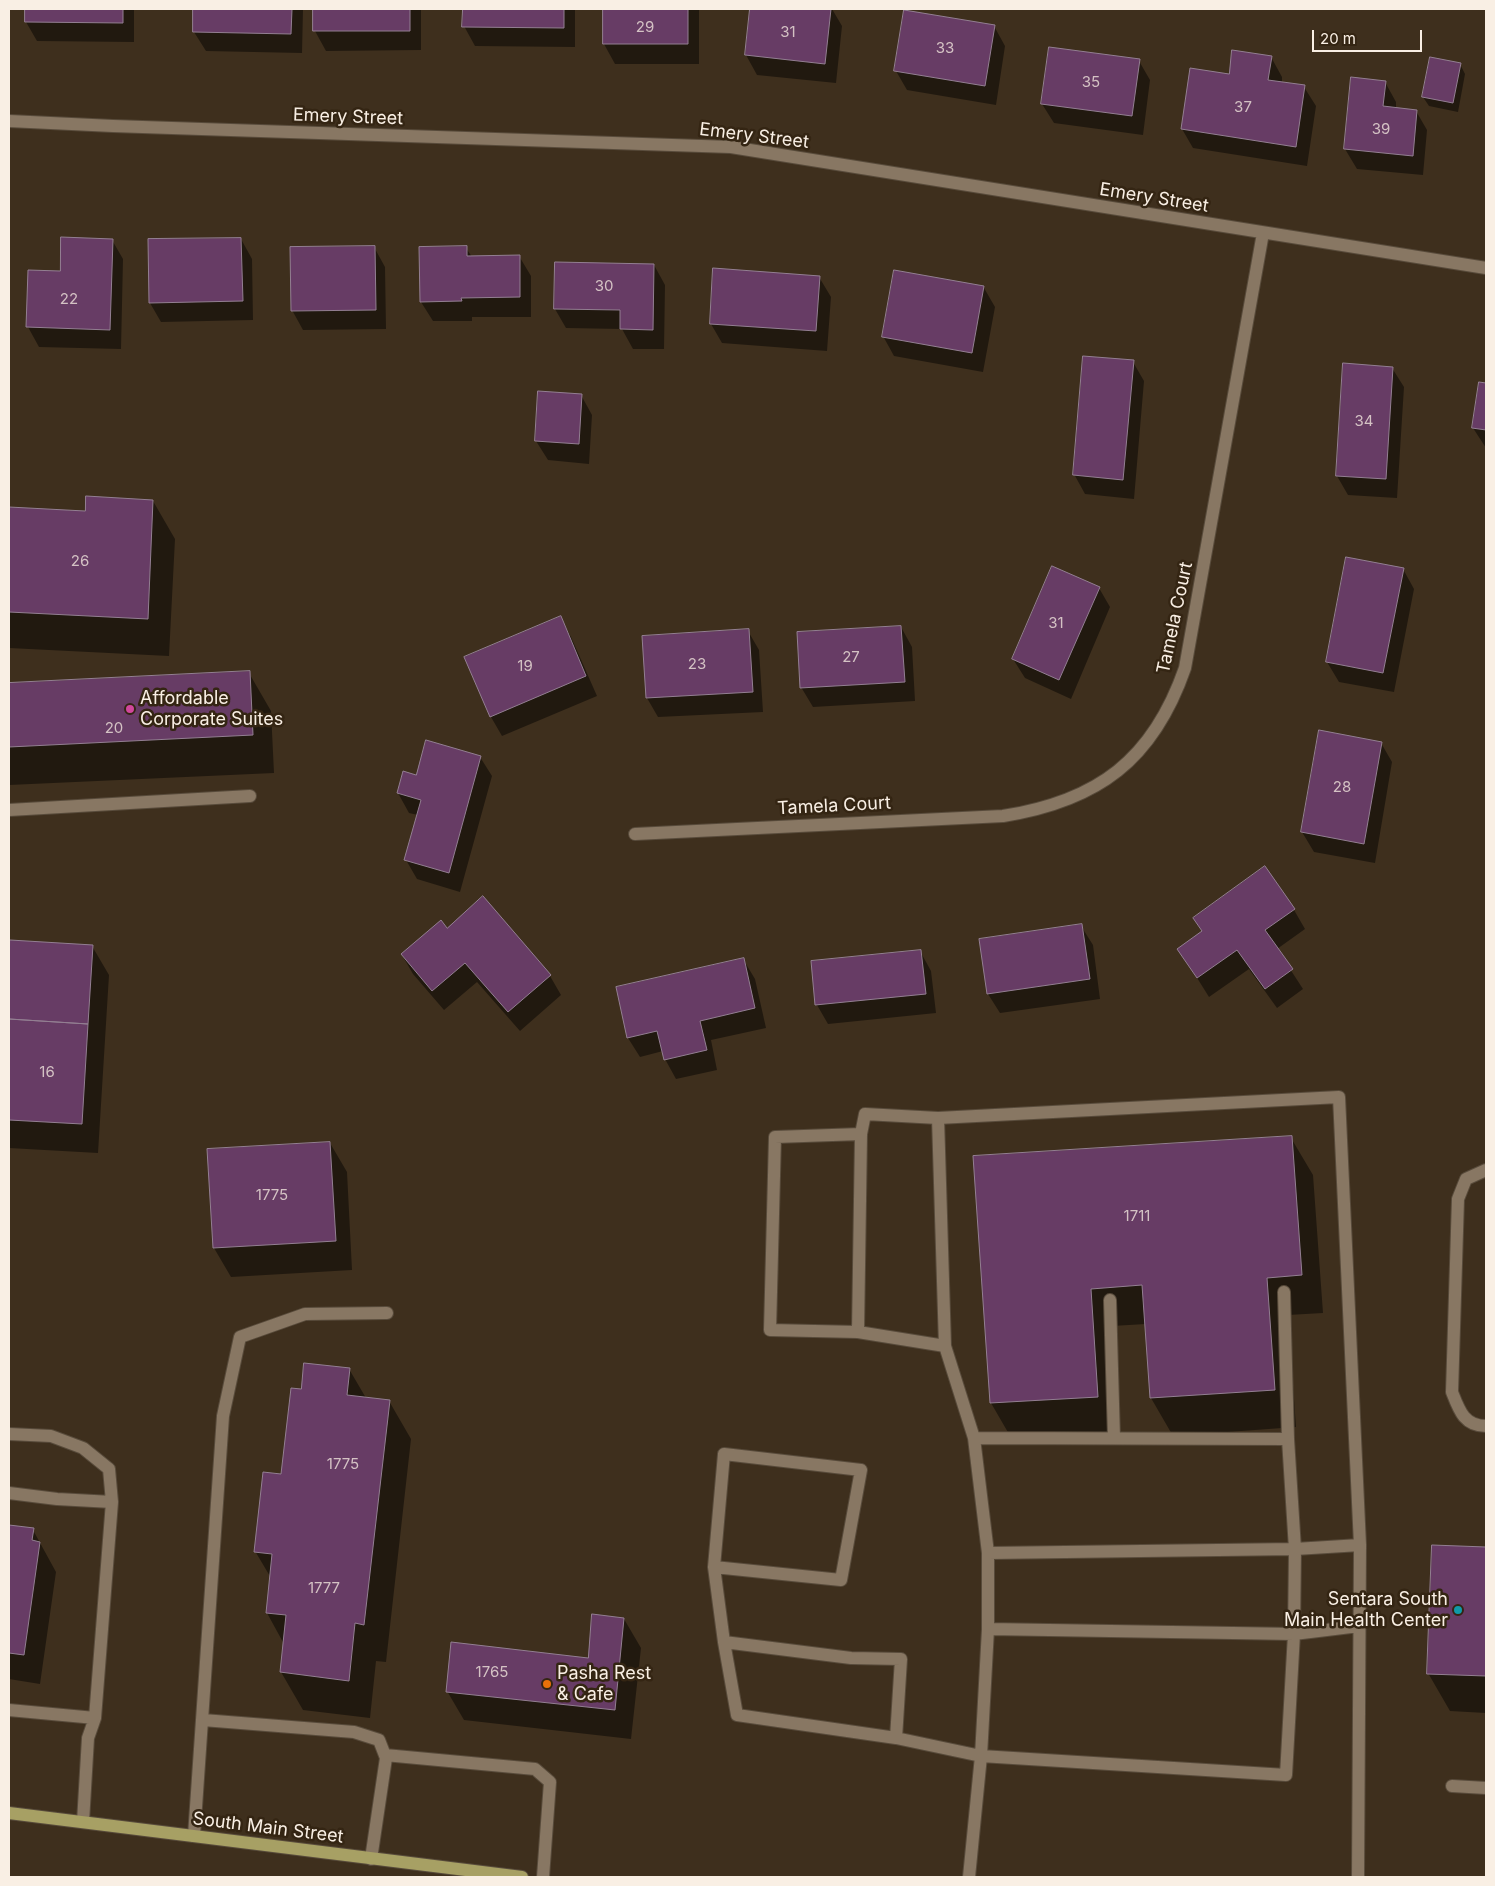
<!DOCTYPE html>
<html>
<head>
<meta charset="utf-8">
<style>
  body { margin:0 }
  #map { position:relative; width:1495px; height:1886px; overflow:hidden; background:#3e2f1d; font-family:Inter,sans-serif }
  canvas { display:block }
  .frame { position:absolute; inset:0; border:10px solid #f9efe4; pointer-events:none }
  .scale { position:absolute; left:1312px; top:30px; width:110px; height:22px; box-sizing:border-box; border:2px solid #f9efe4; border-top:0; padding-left:6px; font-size:15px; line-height:18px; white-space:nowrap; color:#f9efe4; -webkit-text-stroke:4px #342513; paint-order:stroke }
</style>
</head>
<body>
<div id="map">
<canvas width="1495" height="1886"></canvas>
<div class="frame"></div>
<div class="scale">20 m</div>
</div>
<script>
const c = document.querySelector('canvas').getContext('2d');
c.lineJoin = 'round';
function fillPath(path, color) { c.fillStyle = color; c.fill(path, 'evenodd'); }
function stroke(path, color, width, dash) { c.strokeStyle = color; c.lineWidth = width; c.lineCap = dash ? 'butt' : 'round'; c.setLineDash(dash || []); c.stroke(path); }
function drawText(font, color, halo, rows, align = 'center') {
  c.font = font + ' Inter,sans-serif'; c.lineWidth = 5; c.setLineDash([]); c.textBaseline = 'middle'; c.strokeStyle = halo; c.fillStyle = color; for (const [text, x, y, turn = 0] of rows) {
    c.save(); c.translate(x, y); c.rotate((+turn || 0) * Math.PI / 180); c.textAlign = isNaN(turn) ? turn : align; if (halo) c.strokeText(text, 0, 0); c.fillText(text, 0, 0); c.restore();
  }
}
fillPath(new Path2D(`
  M26 9H134V42L37 41 26 22Z
  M194 9H303L302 53 206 51 194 32Z
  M314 9H421V50L326 51 315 31Z
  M464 9H575V47L475 46 464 26Z
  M604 9H699V64H615L604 44Z
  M751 9H832L842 26 836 83 757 75 746 55Z
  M994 26 1005 46 996 105 907 90 896 71Z
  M1271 57 1282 77V83L1304 87 1316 106 1307 166 1193 148 1182 129 1230 75Z
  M1139 61 1150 80 1143 135 1054 123 1042 104Z
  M1460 64 1465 74 1458 112 1429 106 1423 97Z
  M1385 82 1396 102V109L1416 111 1427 130 1423 175 1357 169 1345 149Z
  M241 239 252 259 253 320 161 322 150 303Z
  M112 240 123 259 121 349 39 347 28 327 29 271 62 272Z
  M374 247 385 267 386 329 303 330 292 310Z
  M466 248 472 257 519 256 531 276V317H472V321H433L421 302Z
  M654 265 665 285 664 349H633L622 329 566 328 555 309Z
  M819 277 831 297 827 351 722 343 711 324Z
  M984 288 995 307 983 372 894 356 883 336Z
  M1133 362 1144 381 1134 499 1085 494 1074 474Z
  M1392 368 1404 387 1397 498 1348 495 1337 476Z
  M1480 384 1486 385V448L1473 428Z
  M581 395 592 415 589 464 548 460 536 441Z
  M153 501 175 539 169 656 9 648V508L87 512Z
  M1403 569 1414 589 1394 692 1339 682 1327 662Z
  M1099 588 1110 607 1071 699 1025 678 1013 659Z
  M560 617 571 637 597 696 502 736 491 717 466 658Z
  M901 627 912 647 915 701 813 707 801 687Z
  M748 631 759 650 763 712 658 717 647 698Z
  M249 673 271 711 274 773 9 785V684Z
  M1381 743 1392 762 1375 863 1314 852 1302 832Z
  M480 757 492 776 460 892 417 879 406 860 418 815 409 813 398 793 417 776Z
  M1294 910 1305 929 1277 949 1303 989 1277 1008 1249 969 1209 997 1179 949 1203 932 1194 918Z
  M1081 926 1093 945 1100 999 1000 1013 988 994Z
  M447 929 550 976 561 995 520 1031 477 982 444 1010 413 974 402 955Z
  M11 941 92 946 109 975 98 1153 9 1148V979Z
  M920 951 931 971 936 1013 828 1024 817 1005 812 962Z
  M743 959 755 979 766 1028 711 1040 717 1070 676 1079 665 1059 663 1051 640 1057 628 1038Z
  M1291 1138 1313 1175 1323 1313 1288 1315 1296 1427 1173 1436 1151 1398 1146 1324 1112 1326 1119 1434 1013 1441 991 1403 975 1157Z
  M330 1143 347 1172 352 1270 231 1277 214 1248Z
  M349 1369 366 1398 389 1401 411 1439 386 1662 376 1661 370 1718 303 1710 281 1672 284 1644 267 1613 271 1578 255 1551 282 1476 302 1390Z
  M9 1526 33 1530 56 1572 40 1684 9 1679Z
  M1433 1546 1486 1549V1713L1450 1711 1428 1673Z
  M624 1619 641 1648 631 1739 464 1720 447 1691 589 1659Z`), '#0007');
const building = new Path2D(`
  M25 9H123V23L25 22Z
  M193 9H292L291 34 193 32Z
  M313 9H410V31H313Z
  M463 9H564V28L462 27Z
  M603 9H688V44H603Z
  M750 9H831L825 64 745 55Z
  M904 10 995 25 985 86 894 71Z
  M1049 47 1140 59 1132 116 1041 104Z
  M1232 50 1272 56 1268 80 1305 85 1296 147 1181 129 1190 68 1229 74Z
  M1430 57 1461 63 1453 103 1422 97Z
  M1351 77 1386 81 1383 106 1417 110 1413 156 1344 149Z
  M61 237 113 239 110 330 26 327 28 270 60 271Z
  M241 238 243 301 149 303 148 239Z
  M375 246 376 310 291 311 290 247Z
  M467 246V256L520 255V297L461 298 462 301 420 302 419 247Z
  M555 262 654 264 653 330 620 329V310L554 309Z
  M713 268 820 276 816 331 710 324Z
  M894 270 984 286 972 353 882 337Z
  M1083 356 1134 360 1123 480 1073 475Z
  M1343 363 1393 367 1386 479 1336 476Z
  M1479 382 1486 383V430L1472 428Z
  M538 391 582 394 579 444 535 441Z
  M86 496 153 500 148 619 9 612V507L85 511Z
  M1346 557 1404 568 1383 673 1326 662Z
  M1052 566 1100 587 1059 680 1012 659Z
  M561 616 586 676 490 717 464 657Z
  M901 626 905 682 800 688 797 632Z
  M749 629 753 692 646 698 642 636Z
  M250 671 253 735 9 747V683Z
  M1319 730 1382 742 1364 844 1301 832Z
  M426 740 481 756 449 873 404 860 421 800 397 793 403 771 416 775Z
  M1265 866 1295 909 1265 930 1293 969 1265 989 1237 950 1197 978 1177 949 1202 931 1193 918Z
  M483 896 551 975 508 1012 465 963 432 991 401 954 441 920 447 928Z
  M1082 924 1090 979 987 994 979 939Z
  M10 940 93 945 88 1024 9 1019Z
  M921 950 926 994 815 1005 811 961Z
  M744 958 755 1008 700 1021 707 1050 664 1060 657 1031 627 1038 616 987Z
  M9 1019 88 1024 82 1124 9 1120Z
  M1292 1136 1302 1275 1267 1278 1275 1390 1150 1398 1142 1285 1091 1289 1098 1397 990 1403 973 1156Z
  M330 1142 336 1241 213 1248 207 1149Z
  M304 1363 350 1368 347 1395 390 1400 364 1625 355 1623 349 1681 280 1672 286 1615 266 1613 272 1554 254 1552 263 1472 281 1474 291 1388 301 1389Z
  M9 1525 34 1528 32 1540 40 1542 24 1655 9 1653Z
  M1432 1545 1486 1547V1676L1427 1674Z
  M592 1614 624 1618 615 1710 446 1692 451 1642 588 1658Z`);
fillPath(building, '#673c65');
stroke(building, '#937f92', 1);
const lane = new Path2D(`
  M9 810 250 796
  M938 1118 945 1346 974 1438 1288 1439 1284 1292
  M861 1134 775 1137 770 1330 858 1332 945 1346
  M1486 1170 1466 1179 1458 1199 1452 1392C1459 1410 1464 1426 1486 1426
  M1110 1300 1114 1438
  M858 1332 861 1134 865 1114 938 1118 1339 1097 1360 1545 1358 1877
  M9 1434 51 1436 83 1448 109 1469 112 1502 95 1718 88 1738 83 1822
  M974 1438 988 1553 1295 1549 1288 1439
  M9 1493 57 1499 112 1502
  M988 1553V1629L1294 1634 1295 1549 1360 1545
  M714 1567 841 1580 861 1470 724 1454 714 1567 724 1642 737 1715 896 1738 981 1756 969 1877
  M988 1629 981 1756 1286 1775 1294 1634 1359 1626
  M724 1642 851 1658 901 1659 896 1738
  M9 1710 95 1718
  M203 1720 354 1732 379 1740 386 1758 371 1859
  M385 1755 535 1769 550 1782 543 1877
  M1452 1786 1486 1788
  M194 1836 223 1416 240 1337 305 1314 387 1313`);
const street = new Path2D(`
  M9 121 113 126 731 147 1486 268
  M635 834 1003 816C1098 801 1153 760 1185 668L1263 233`);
const primary = new Path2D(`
  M9 1813 522 1877`);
stroke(lane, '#584b3b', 14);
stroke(street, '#584b3b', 14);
stroke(primary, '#584b3b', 14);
stroke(lane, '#887763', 12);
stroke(street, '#887763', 12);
stroke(primary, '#a7a064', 12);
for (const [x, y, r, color] of [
  [130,709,5,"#d1479c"],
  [1458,1610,5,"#0f9aa8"],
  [547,1684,5,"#e8710a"]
]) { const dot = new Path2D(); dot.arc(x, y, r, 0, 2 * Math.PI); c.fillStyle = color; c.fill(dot); stroke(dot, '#342513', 2); }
drawText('15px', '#d4c2c4', null, [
  ["29",645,27],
  ["31",788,32],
  ["33",945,48],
  ["35",1091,82],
  ["37",1243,107],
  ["39",1381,129],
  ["30",604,286],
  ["22",69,299],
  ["34",1364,421],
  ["26",80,561],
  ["31",1056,623],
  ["27",851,657],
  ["23",697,664],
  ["19",525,666],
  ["20",114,728],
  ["28",1342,787],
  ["16",47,1072],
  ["1775",272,1195],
  ["1711",1137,1216],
  ["1775",343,1464],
  ["1777",324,1588],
  ["1765",492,1672]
]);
drawText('18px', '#f9efe4', '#342513', [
  ["Emery Street",348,117,2],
  ["Emery Street",754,136,7],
  ["Emery Street",1154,198,9],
  ["Tamela Court",1175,618,-78],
  ["Tamela Court",834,806,-3],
  ["South Main Street",268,1828,7]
]);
drawText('18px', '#f9efe4', '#342513', [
  ["Affordable",140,699],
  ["Corporate Suites",140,720],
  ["Sentara South",1448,1600,"right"],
  ["Main Health Center",1448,1621,"right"],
  ["Pasha Rest",557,1674],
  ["& Cafe",557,1695]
], 'left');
</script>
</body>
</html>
